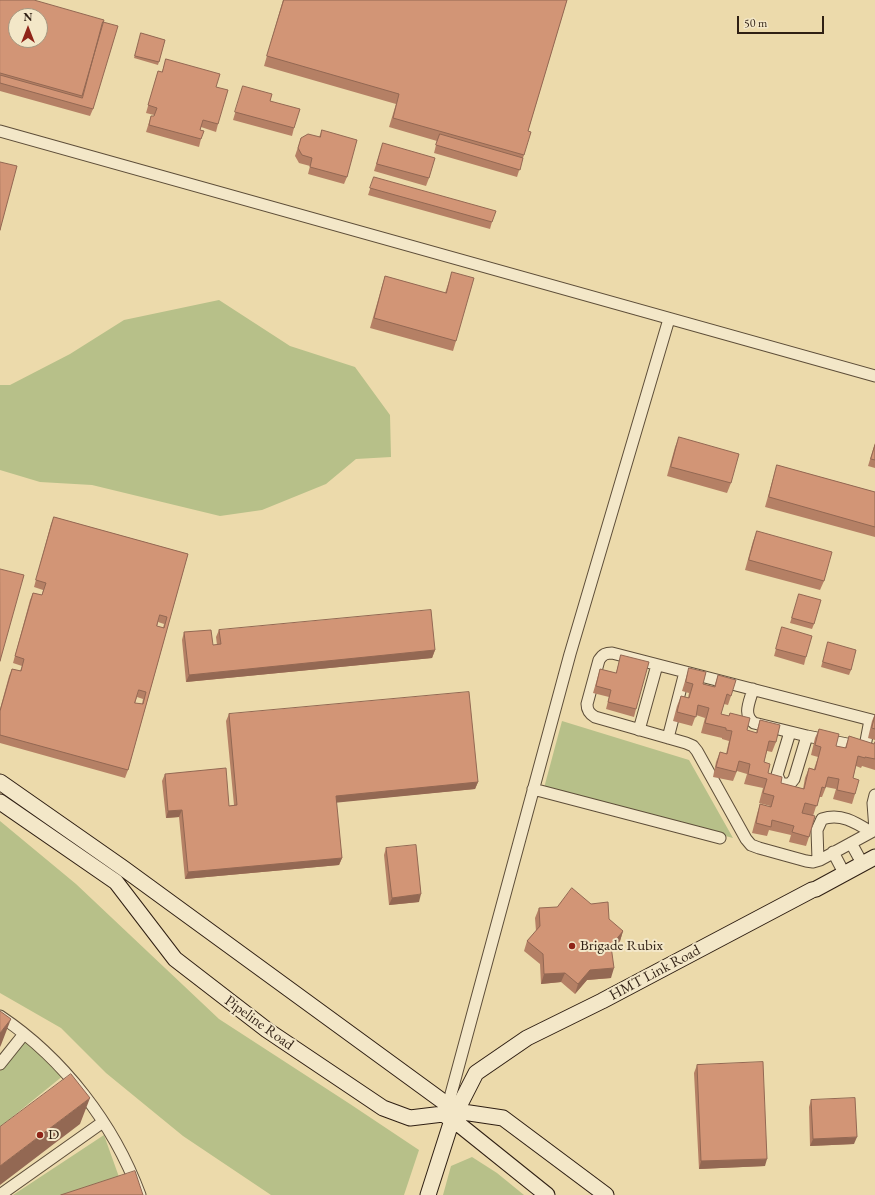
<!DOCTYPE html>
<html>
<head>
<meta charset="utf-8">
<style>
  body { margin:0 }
  #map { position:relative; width:875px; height:1195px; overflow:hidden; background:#ecdaab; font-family:"EB Garamond",serif }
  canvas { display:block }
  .north { position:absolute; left:8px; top:8px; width:40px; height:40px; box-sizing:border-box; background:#f3e7c8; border:1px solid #a59780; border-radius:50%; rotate:0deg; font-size:11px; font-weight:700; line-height:16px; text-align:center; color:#2f1f13 }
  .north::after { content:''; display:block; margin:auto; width:14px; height:18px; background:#8f2418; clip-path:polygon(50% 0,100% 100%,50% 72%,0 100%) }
  .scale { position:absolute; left:737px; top:16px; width:87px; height:18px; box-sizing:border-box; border:2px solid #2f1f13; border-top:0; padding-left:5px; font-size:12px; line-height:14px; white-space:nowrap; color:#2f1f13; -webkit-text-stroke:3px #f3e7c8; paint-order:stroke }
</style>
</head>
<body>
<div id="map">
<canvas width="875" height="1195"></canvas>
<div class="north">N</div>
<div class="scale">50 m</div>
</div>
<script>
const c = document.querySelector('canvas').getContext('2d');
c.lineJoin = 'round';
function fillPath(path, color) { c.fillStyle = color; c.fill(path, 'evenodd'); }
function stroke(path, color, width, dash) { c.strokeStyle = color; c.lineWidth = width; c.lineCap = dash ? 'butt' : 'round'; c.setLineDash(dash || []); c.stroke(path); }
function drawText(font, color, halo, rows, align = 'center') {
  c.font = font + ' "EB Garamond",serif'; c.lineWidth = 4; c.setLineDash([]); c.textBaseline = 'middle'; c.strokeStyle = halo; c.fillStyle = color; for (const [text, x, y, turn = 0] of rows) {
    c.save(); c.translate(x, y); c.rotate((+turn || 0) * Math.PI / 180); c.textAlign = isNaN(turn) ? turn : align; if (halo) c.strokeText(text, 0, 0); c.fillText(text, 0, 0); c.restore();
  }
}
fillPath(new Path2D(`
  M219 300 290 346 355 367 390 415 391 457 356 459 326 484 262 510 220 516 92 485 40 482 0 470V385H10L70 354 124 320Z
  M562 721 689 760 733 838 544 788Z
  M0 821 76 884 219 1019 350 1104 419 1150 404 1195H271L183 1136 106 1073 61 1028 0 993Z
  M24 1039 64 1075 0 1127V1071Z
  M104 1135 119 1177 67 1195H13Z
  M472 1157 497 1173 524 1195H443L451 1166Z`), '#b7c089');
const street = new Path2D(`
  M0 131 875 376
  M753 689C750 701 742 715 754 723L807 736 862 747 866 741 870 720
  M875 721 612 653C606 653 603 654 599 660L587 704C587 711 590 714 595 717L686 743 693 746 697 751 746 839 751 845 759 848 806 861 813 862 820 860 875 830
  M639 730 657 665
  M790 732 777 775 781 784H790L794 779 807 736
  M668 738 685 672
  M533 789 720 838
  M875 830 873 803 875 795
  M851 843 862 863
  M833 852 844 873
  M818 860 817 830 822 819C841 813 855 822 871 832
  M0 1016C63 1058 114 1124 140 1195
  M0 1064 24 1034
  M448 1105 570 654 669 319
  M0 1195 103 1122`);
const secondary = new Path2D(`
  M0 782 123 868 456 1111 503 1118 606 1195
  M0 802 116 882 175 959 267 1030 383 1108 410 1118 443 1114 461 1126 547 1195
  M428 1195 452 1120 476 1073 527 1038 602 1001 812 890 816 889 875 857`);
stroke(street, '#5e4e39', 13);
stroke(secondary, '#2f1f13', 17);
stroke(street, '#f3e7c8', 11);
stroke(secondary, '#f3e7c8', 15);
fillPath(new Path2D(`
  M0 0 103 22 93 109 90 116 0 91Z
  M283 0H567L528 131 524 155 517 177 434 153 437 141 389 127 396 104 264 66Z
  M141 33 165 40 158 65 134 58Z
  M166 59 216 87 218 124 216 132 201 127 200 130 201 139 199 147 146 132 151 116H154V115L146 113 158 71 162 72Z
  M243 86 270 101 294 128 292 136 233 120Z
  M322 130 347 177 344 184 308 174 310 166 299 163 295 156 301 138 319 137Z
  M383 143 429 178 426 186 374 171Z
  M374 177 492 222 490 229 368 195Z
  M452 272 456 341 453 351 370 328 382 286 385 276 445 293Z
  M679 437 731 483 727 493 667 476 675 447Z
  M875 443V468L868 466Z
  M777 465 875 492V537L765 507 774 475Z
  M54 517 188 554 128 770 125 778 0 743V709L9 676 12 669 20 671 22 666 13 663 30 600 33 593 42 595 43 590 34 587 51 524ZM158 622 164 624 163 628 157 626ZM137 697 143 699 142 704 135 703Z
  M757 531 824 581 820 590 745 570 753 541Z
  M799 594 814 624 812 629 790 623Z
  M782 627 806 657 804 665 774 656Z
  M219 630 435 650 432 658 186 682 182 640 184 632 213 645H217L216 637Z
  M828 642 851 670 849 675 821 667Z
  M621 655 636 709 634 717 606 709 609 697 593 693 600 669 616 673Z
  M689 668 703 684 714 687 718 675 731 696 728 705 724 704 721 714 729 716 730 713 747 730 756 733 760 720 776 742 772 752 767 751 764 762 768 773 781 783 803 789 805 778 809 768 814 769 818 757 811 755 815 738 819 729 836 746 845 748 849 736 874 744 875 740 868 738 872 721 875 714V770L862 766 861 768 856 766 853 778 855 794 852 804 833 799 836 789 826 787 822 797H819L813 816 809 837 806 846 789 842 791 835 769 830 767 836 752 833 757 814 760 804 770 807V806L759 803 763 788 744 784 747 774 737 771 733 781 713 777 716 762 720 752 726 754 729 741 722 739V738L701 733 705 718 696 715 692 726 673 721 677 706 681 696 688 698 689 693 682 691Z
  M229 714 478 782 475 789 336 802 342 858 339 865 185 879 179 817 166 818 162 781 165 774 229 806 234 805 226 721Z
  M386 848 419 902 389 905 384 855Z
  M539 908 623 931 620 941 611 951V978L587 980 575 994 561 982 541 984 540 964 524 951 527 941 536 931 535 918Z
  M697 1065 765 1166 699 1169 694 1073Z
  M811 1100 854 1144 810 1146 809 1107Z`), '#b58065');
fillPath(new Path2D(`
  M435 650 432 658 186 682 189 675Z
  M478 782 475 789 333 803 336 796Z
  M182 810 179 817 166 818 168 811Z
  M342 858 339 865 185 879 188 872Z
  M421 894 419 902 389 905 392 898Z
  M623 931 620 941 607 956 611 946Z
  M614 968 611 978 587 980 575 994 578 984 590 970Z
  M565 973 561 982 541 984 544 974Z
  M11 1019 1 1045 0 1047V1033Z
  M90 1098 80 1124 0 1185V1166Z
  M857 1137 854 1144 810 1146 813 1139Z
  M767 1159 765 1166 699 1169 701 1161Z`), '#936853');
const building = new Path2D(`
  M0 0H34L104 20 82 96 0 73ZM16 16H40V40H16Z
  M284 0H567L528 131 531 132 524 155 393 118 399 94 267 56Z
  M103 22 118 26 93 109 0 83V75L82 98Z
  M141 33 165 40 159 62 135 56Z
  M166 59 220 74 216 87 228 90 218 124 203 120 200 130 204 131 201 139 149 125 151 116H154L157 108 148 105 158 71 162 72Z
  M243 86 272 94 270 101 300 109 294 128 235 112Z
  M322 130 357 140 347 177 310 167 312 158 302 155 298 148 301 138 308 134 320 137Z
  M440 134 523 158 520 170 436 145Z
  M383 143 435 158 429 178 377 164Z
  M0 162 17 166 0 230Z
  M374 177 496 211 492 222 370 188Z
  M452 272 474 278 456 341 374 318 385 276 446 293Z
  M679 437 739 454 731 483 671 467Z
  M875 445V460L871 459Z
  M777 465 875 492V527L769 497Z
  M54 517 188 554 128 770 0 735V711L12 669 21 671 24 659 15 656 33 593 42 595 46 583 36 580ZM160 615 167 617 164 628 157 626ZM139 690 146 692 143 704 135 703Z
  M757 531 832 552 824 581 749 560Z
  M0 569 24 575 0 661Z
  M799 594 821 600 814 624 792 618Z
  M431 610 435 650 189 675 184 632 211 630 213 645 221 644 219 630Z
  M782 627 812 636 806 657 776 649Z
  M828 642 856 650 851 670 823 662Z
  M621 655 649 662 636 709 608 702 611 690 596 686 600 669 616 673Z
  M689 668 706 672 703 684 715 687 718 675 736 680 731 696 727 694 721 714 729 716 730 713 750 718 747 730 757 733 760 720 780 725 776 742 769 741 764 762 770 764 768 773 782 777 781 783 804 789 809 768 815 770 821 747 815 745 819 729 839 734 836 746 846 748 849 736 874 744 875 742V759L865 757V758L858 756 853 778 859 780 855 794 837 790 839 779 828 777 825 788 822 787 817 806 805 803 802 813 815 816 809 837 792 832 794 826 772 820 771 827 756 823 760 804 771 807 774 796 763 793 767 779 748 774 750 764 739 761 736 772 716 767 720 752 727 754 732 731 726 730V728L705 723 709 708 698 705 696 717 677 712 681 696 689 698 693 684 686 682Z
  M469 692 478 782 336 796 342 858 188 872 182 810 168 811 165 774 226 768 229 806 237 805 229 714Z
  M875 715V729L872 728Z
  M416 845 421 894 392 898 386 848Z
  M572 888 591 904 608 902 609 919 623 931 611 946 614 968 590 970 578 984 565 973 544 974 543 954 527 941 540 926 539 908 557 907Z
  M0 1011 11 1019 0 1033Z
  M763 1062 767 1159 701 1161 697 1065Z
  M71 1074 90 1098 0 1166V1127Z
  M855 1098 857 1137 813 1139 811 1100Z
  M135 1171 143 1195H61Z`);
fillPath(building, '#d29576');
stroke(building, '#936853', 1);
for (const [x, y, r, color] of [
  [572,946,4,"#8f2418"],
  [40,1135,4,"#8f2418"]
]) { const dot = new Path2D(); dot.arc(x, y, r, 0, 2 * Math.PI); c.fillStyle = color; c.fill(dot); stroke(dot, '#f3e7c8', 1.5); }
drawText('15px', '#2f1f13', '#f3e7c8', [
  ["Brigade Rubix",580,946],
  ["D",48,1135]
], 'left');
drawText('15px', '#2f1f13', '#f3e7c8', [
  ["HMT Link Road",655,973,-28],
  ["Pipeline Road",259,1023,36]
]);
</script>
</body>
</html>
